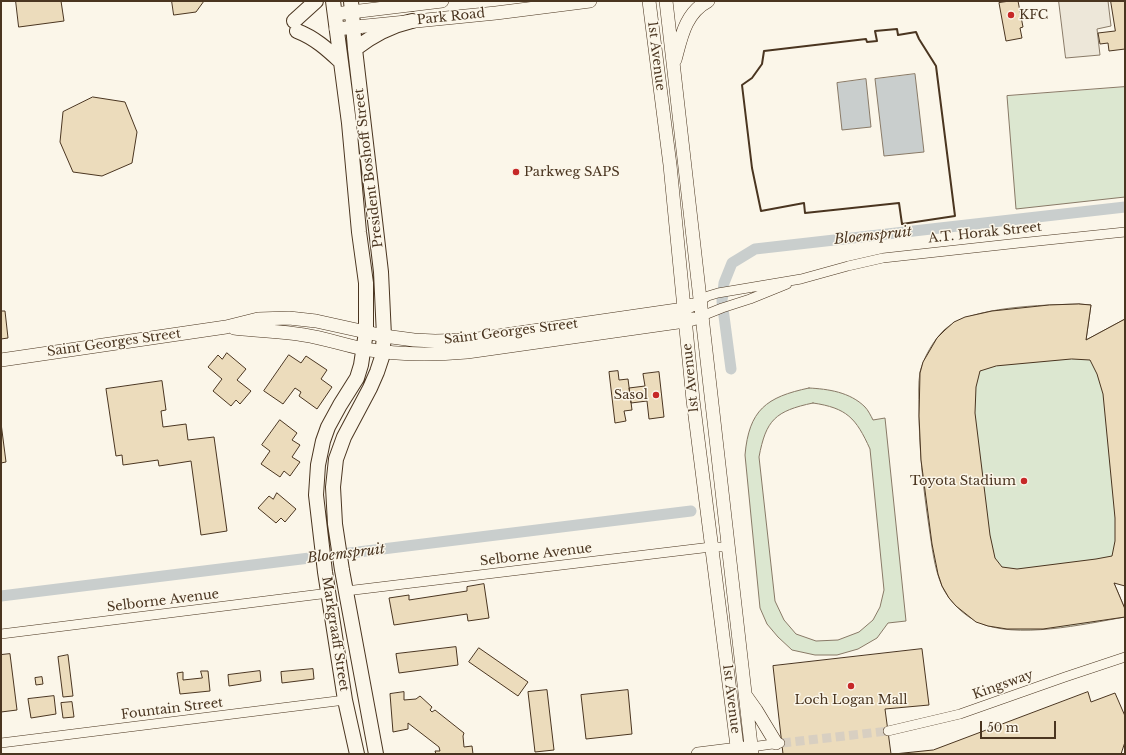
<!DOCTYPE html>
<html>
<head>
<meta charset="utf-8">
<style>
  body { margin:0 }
  #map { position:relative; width:1126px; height:755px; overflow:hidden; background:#fbf6e9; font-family:"Libre Baskerville",serif }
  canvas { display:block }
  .frame { position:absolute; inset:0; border:2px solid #4a3520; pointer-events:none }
  .scale { position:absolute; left:980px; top:721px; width:76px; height:18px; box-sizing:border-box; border:2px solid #4a3520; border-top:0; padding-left:5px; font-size:12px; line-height:14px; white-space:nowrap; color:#4a3520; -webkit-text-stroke:3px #fbf6e9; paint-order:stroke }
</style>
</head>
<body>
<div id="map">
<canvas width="1126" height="755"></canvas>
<div class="frame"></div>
<div class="scale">50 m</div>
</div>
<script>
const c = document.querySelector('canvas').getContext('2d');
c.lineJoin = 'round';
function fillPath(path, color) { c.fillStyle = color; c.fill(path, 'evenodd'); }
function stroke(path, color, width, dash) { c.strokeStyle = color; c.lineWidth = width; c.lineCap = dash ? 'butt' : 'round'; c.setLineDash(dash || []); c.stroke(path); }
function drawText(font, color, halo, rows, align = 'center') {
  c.font = font + ' "Libre Baskerville",serif'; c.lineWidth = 3; c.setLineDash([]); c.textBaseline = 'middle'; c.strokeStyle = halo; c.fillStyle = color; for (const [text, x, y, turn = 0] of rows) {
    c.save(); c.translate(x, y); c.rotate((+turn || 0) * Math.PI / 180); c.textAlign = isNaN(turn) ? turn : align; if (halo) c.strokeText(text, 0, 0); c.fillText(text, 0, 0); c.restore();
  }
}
const green = new Path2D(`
  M1125 87V197L1016 209 1007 96Z
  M1079 304 1091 305 1086 340 1125 319 1114 583 1125 609V617C1085 624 1015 640 978 622 964 616 948 600 942 586 934 568 932 546 929 527 923 487 919 448 919 408 919 397 918 383 920 372 924 357 933 341 944 330 970 306 1044 305 1079 304Z
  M809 388C828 389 850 392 865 407 868 410 871 416 873 420L885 418 906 621 888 623 877 638 858 649 837 655H815L792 650 778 637 767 624 760 608 745 455C749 410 766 397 809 388ZM813 403C847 408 856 418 870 449L884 590 880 607 873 620 859 632 838 640 816 641 796 634 784 620 775 601 759 457C766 420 775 411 813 403Z`);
fillPath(green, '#dce7d0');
stroke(green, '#887966', 1);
const parking = new Path2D(`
  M1059 1H1108L1111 26 1097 29 1100 55 1066 58Z`);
fillPath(parking, '#ede7d9');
stroke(parking, '#887966', 1);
const water = new Path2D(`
  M915 74 924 152 884 156 875 79Z
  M866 79 871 127 842 130 837 83Z`);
fillPath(water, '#c9cecd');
stroke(water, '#887966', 1);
stroke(new Path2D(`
  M731 369 722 301 724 283 732 263 755 249 1125 207
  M1 596 691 511`), '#c9cecd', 11);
const building = new Path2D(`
  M16 1H61L64 21 19 27Z
  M172 1H204L196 12 174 15Z
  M1010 1H1018L1023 27 1020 28 1022 38 1006 41 999 3Z
  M1111 1H1125V49L1109 51 1108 43 1100 44 1098 33 1115 31Z
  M93 97 125 102 137 132 132 163 102 176 73 172 60 142 63 112Z
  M1079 304 1091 305 1086 340 1125 319V586L1114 583 1125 609V617L1043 629H1007L988 626 976 622 956 606 949 598 942 586 938 574 932 544 921 460 919 416 920 373 923 362 937 338 945 330 954 322 965 317 992 311 1049 305ZM1072 359 1090 360 1097 374 1103 394 1115 518V541L1112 556 1096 559 1017 569 1002 567 995 558 990 535 975 413 976 387 980 371 996 366Z
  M1 311H5L8 338 1 339Z
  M227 353 246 369 237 380 251 391 240 404 236 400 231 406 213 391 222 379 208 367 218 355 222 359Z
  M289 355 301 363 306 356 327 370 321 379 332 387 317 409 299 396 301 392 295 388 283 404 264 391Z
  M618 371 619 380 628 379 632 410 624 411 626 421 615 423 609 372Z
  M659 372 664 417 649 419 647 401 631 403 629 388 645 386 643 374Z
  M162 381 166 410 161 411 163 427 186 424 188 440 214 437 227 531 201 535 191 461 159 466 158 460 123 465 122 455 116 456 106 389Z
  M280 420 297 433 292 440 300 445 292 457 300 462 290 476 284 471 280 477 261 464 270 451 262 445Z
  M1 423 6 462 1 463Z
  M277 493 296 509 285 522 281 518 276 523 258 508 269 496 273 499Z
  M484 584 489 618 468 621 467 614 394 625 389 598 409 595V600L467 591V587Z
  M456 647 458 665 399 673 396 654Z
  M479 648 528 682 518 696 469 662Z
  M922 649 929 705 885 709 891 754H783L773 666Z
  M10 654 17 710 1 712V655Z
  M68 655 73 696 63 697 58 657Z
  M313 669 314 679 282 683 281 672Z
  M201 671H208L210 691 180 694 177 673 183 672V680L202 678Z
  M260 671 261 681 229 686 228 675Z
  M42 677 43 684 36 685 35 678Z
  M547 690 554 750 535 752 528 692Z
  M628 690 632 734 586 739 581 695Z
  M404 692V700L416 699 420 696 432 707 430 710 432 712 435 710 464 733 463 736 464 747 472 746 473 754H436L435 751H440L439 747 408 723V729L393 732 390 694Z
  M1088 692 1091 702 1115 693 1125 716V742L1121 754H894L933 750Z
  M54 696 56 714 31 718 28 699Z
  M72 702 74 717 63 718 61 703Z`);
fillPath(building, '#ecdcbc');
stroke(building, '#4a3520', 1);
stroke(new Path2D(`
  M782 743 888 731`), '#d8cfc1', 9, [9, 4.5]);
const street = new Path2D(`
  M700 301 708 296 718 293 801 279 848 266 883 258 1019 243 1125 232
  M702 316 722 308 750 299 787 284
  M346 591 711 547H729
  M1 634 329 593
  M888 731 960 714 1065 677 1125 657
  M1 743 345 700
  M751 747 780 743`);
const secondary = new Path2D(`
  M649 1 670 165 693 400 738 754
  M666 1 752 754
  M335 14 442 1
  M336 29 496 13 590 1
  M675 60C681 38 685 13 708 1
  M234 328C257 331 281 331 304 335 324 338 344 345 364 349 398 355 433 355 467 352L685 321 693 319
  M1 360 226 327 258 319 289 318 316 321 384 336 414 340 435 341 471 340 684 309 692 305
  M746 696 756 710 776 743
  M698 754 746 748`);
const primary = new Path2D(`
  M333 1 349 123 359 232 366 283V332L361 365 357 378 340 405 328 427 323 441 318 465 316 495 325 572 345 700 357 754
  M351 1 355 49 381 272 384 336 382 357 377 372 370 388 344 437 336 459 333 487 335 524 342 570 376 754
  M400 1 411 4
  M294 21 316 1
  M297 31C315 38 327 49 341 62
  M355 49C373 35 390 26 412 21`);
stroke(street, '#4a3520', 10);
stroke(secondary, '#4a3520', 14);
stroke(primary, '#4a3520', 16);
stroke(street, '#fbf6e9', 9);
stroke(secondary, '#fbf6e9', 13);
stroke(primary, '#fbf6e9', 14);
stroke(new Path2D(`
  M897 29 898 35 916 32 919 39 936 66 955 216 902 224 899 203 805 213 804 203 761 211 752 168 742 85 752 78 762 64 764 51 866 39 867 42 877 41 875 31Z`), '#4a3520', 2);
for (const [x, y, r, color] of [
  [1011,15,4,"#c62828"],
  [516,172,4,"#c62828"],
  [656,395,4,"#c62828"],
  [1024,481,4,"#c62828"],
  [851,686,4,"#c62828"]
]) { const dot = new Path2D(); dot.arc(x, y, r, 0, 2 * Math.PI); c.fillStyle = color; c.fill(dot); stroke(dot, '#fbf6e9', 1.5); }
drawText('13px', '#4a3520', '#fbf6e9', [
  ["KFC",1019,15],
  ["Parkweg SAPS",524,172],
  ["Sasol",648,395,"right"],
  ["Toyota Stadium",1016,481,"right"],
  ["Loch Logan Mall",851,700,"center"]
], 'left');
drawText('13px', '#4a3520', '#fbf6e9', [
  ["Park Road",451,17,-6],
  ["1st Avenue",656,56,83],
  ["President Boshoff Street",369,168,-97],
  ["A.T. Horak Street",985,233,-6],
  ["Saint Georges Street",511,332,-7],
  ["Saint Georges Street",114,343,-8],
  ["1st Avenue",691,378,-96],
  ["Selborne Avenue",536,555,-7],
  ["Selborne Avenue",163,601,-7],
  ["Markgraaff Street",335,634,81],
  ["Kingsway",1003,685,-20],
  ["1st Avenue",731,699,83],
  ["Fountain Street",172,709,-7]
]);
drawText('italic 14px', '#4a3520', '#fbf6e9', [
  ["Bloemspruit",873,236,-6],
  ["Bloemspruit",346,554,-7]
]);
</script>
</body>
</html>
